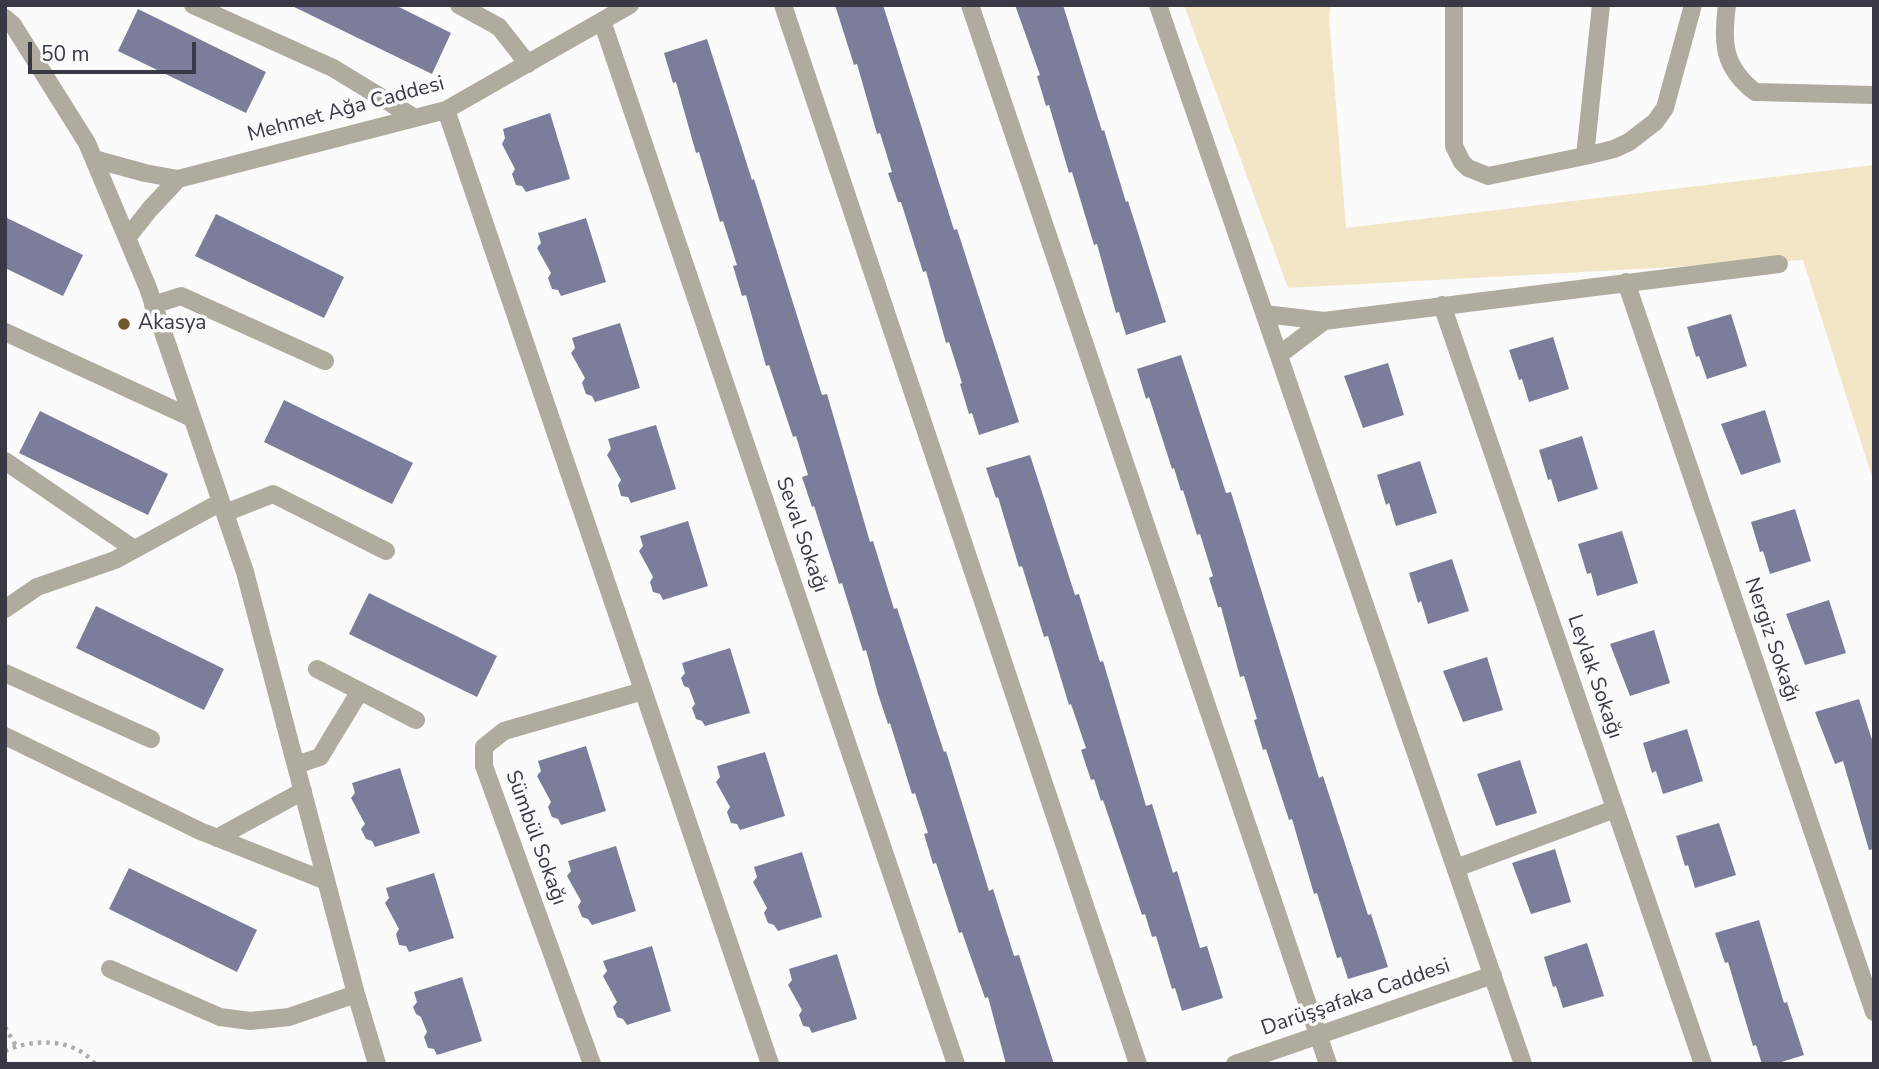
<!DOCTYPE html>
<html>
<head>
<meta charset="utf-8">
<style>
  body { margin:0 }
  #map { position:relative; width:1879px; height:1069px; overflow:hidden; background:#fbfbfb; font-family:"Nunito Sans",sans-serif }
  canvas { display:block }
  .frame { position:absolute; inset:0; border:7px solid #393945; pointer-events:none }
  .scale { position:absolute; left:28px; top:42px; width:168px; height:32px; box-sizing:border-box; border:4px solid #393945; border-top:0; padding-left:9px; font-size:21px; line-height:24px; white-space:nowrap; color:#393945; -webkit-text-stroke:5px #fbfbfb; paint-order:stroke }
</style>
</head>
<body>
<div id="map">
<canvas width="1879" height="1069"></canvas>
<div class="frame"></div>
<div class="scale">50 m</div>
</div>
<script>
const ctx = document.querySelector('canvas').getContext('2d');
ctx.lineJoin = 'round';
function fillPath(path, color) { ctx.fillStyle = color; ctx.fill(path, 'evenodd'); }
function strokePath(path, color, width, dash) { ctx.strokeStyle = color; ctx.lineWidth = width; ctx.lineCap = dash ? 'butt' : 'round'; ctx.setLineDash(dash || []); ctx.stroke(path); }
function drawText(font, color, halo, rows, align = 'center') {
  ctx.font = font + ' "Nunito Sans",sans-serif'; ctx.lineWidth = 7; ctx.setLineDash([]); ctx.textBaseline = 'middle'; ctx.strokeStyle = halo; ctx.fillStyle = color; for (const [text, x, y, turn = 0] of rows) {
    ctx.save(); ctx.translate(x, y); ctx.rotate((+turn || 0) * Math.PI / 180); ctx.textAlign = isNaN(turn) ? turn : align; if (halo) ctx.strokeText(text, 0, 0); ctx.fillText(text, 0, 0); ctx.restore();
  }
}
fillPath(new Path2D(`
  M1184 5H1331L1329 17 1346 228 1874 165V483L1803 260 1288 288Z`), '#f3e6c7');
fillPath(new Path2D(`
  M290 5H395L451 33 432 74Z
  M835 5H883L954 230 957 229 1019 422 979 435 972 413 969 414 960 384 962 383 949 342 946 343 926 271 923 272 901 202H898L888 173 892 172 880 133 877 134 857 64 854 65Z
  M1015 5H1063L1102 131 1104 130 1126 202 1128 201 1166 322 1126 335 1119 312 1116 313 1097 244 1094 245 1072 172 1069 173 1049 105 1046 106 1037 76 1040 75Z
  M138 9 266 72 246 113 118 51Z
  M707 39 752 180 754 179 822 395 827 394 870 542 873 541 894 609 897 608 944 752 946 751 989 891 993 889 1014 956 1019 955 1054 1064H1006L988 997 985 998 962 932 959 933 936 863 933 864 924 834 928 833 915 793 912 794 890 723 888 724 878 694 866 650 863 651 842 583 839 584 814 506 812 507 802 477 808 475 796 436 793 437 769 365 766 366 746 295 742 296 733 266 737 265 723 221 720 222 699 152 696 153 676 82 673 83 664 53Z
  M550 113 570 179 526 192 522 186 516 185 512 174 515 169 502 144 505 138 503 129Z
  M216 214 344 277 324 318 195 256Z
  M5 217 83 255 63 296 5 268Z
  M586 218 606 282 561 296 558 290 552 289 548 278 551 273 537 248 541 243 538 233Z
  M1731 314 1747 366 1707 379 1699 356 1696 357 1687 327Z
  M620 323 640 388 595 402 592 396 586 394 582 383 585 378 571 353 575 348 572 338Z
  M1553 337 1569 389 1529 402 1522 379 1519 380 1509 350Z
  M1181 355 1226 493 1231 492 1319 778 1323 776 1368 915 1371 914 1388 967 1348 979 1341 957 1337 958 1317 893 1314 894 1292 819 1289 820 1266 749 1263 750 1254 720 1257 719 1244 676 1240 677 1221 607H1218L1209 578 1213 576 1200 534 1197 535 1183 490 1181 491 1174 468 1172 469 1149 397 1146 399 1137 369Z
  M1388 363 1404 415 1363 428 1344 376Z
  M284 400 413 463 392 504 264 442Z
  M1765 410 1781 462 1741 475 1721 424Z
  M40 411 168 474 148 515 19 453Z
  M656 425 676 489 631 503 628 497 621 496 618 485 621 480 607 455 611 449 608 439Z
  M1582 436 1598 489 1558 502 1551 479 1548 480 1539 450Z
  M1030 455 1075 595 1079 594 1100 662 1103 661 1146 806 1152 804 1173 873 1177 871 1200 948 1207 946 1223 998 1182 1011 1175 988 1172 989 1156 936 1152 937 1145 914 1142 915 1103 800 1101 801 1094 779 1091 780 1081 750 1086 748 1071 704 1069 705 1048 636 1044 637 1022 566 1019 567 998 497 996 498 986 468Z
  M1420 461 1437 513 1396 526 1389 503 1386 505 1377 475Z
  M1795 509 1811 561 1770 574 1763 551 1760 552 1751 522Z
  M688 521 708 586 663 600 660 594 653 592 650 582 653 577 639 551 643 546 640 536Z
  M1622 531 1638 583 1597 596 1591 573 1587 574 1578 544Z
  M1452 559 1469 611 1428 624 1421 601 1418 603 1409 573Z
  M369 593 497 656 477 697 349 634Z
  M1829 600 1846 653 1805 665 1786 614Z
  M96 606 224 669 204 710 76 648Z
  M1654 630 1670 683 1630 696 1610 644Z
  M730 648 750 713 705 726 702 721 696 719 692 708 695 704 689 688 684 686 681 678 685 673 682 663Z
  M1487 657 1503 710 1463 722 1443 671Z
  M1859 699 1874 746V849L1869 850 1843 761 1835 764 1815 712Z
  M1687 729 1703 781 1663 794 1656 771 1652 773 1643 743Z
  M586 746 606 811 561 825 558 819 552 817 548 807 551 802 537 776 541 771 538 761Z
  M765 752 785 816 740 830 737 824 731 823 727 812 730 807 716 782 720 777 717 766Z
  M1520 760 1537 813 1496 826 1477 774Z
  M400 768 420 833 375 847 372 841 366 839 361 829 365 824 351 798 355 793 352 783Z
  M1719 823 1736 875 1695 888 1688 865 1685 866 1676 836Z
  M616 846 636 911 592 925 588 919 582 917 578 907 581 901 567 876 571 871 568 861Z
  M1555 849 1571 902 1531 914 1512 863Z
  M802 852 822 917 778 931 774 925 768 923 764 913 767 908 753 882 757 877 754 867Z
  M129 868 257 930 237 972 109 909Z
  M434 873 454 938 409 952 406 946 399 945 396 934 399 929 385 903 389 898 386 888Z
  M1759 920 1784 1003 1787 1002 1804 1055 1775 1064H1762L1756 1045 1753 1046 1728 962 1725 963 1715 933Z
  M1587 943 1604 996 1563 1008 1556 986 1553 987 1544 957Z
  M652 946 671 1011 627 1025 623 1019 617 1017 613 1007 617 1002 603 976 607 971 603 961Z
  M837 954 857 1019 812 1033 809 1027 803 1026 799 1015 802 1010 788 985 792 980 789 969Z
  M462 977 482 1041 437 1055 434 1049 428 1048 424 1037 427 1032 421 1017 416 1014 413 1007 417 1002 414 992Z`), '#7b7d9b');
strokePath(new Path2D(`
  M5 1027 16 1046
  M5 1051C33 1038 75 1038 95 1064`), '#adadb2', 4.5, [3.5, 5]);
strokePath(new Path2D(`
  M193 5 333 68 415 118
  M459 5 499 27 528 64
  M783 5 1138 1064
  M970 5 1328 1064
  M1158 5 1523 1064
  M1454 5V146L1462 162 1468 168 1488 176 1585 156 1614 149 1629 142 1655 122 1665 108 1693 5
  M1727 5C1722 43 1723 67 1755 92L1874 95
  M5 18 13 25 87 143 148 288 245 572 356 994 377 1064
  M602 21 956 1064
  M446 110 770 1064
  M1585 156 1601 5
  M94 159 145 173 178 179 446 110 630 5
  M127 238 150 209 178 179
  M1626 282 1874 1012
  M153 305 181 296 325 361
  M1442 305 1703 1064
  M1265 314 1324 321
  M5 332 192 418
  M1279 355 1324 321 1779 264
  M5 461 134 549
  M225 513 273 494 386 551
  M5 609 37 587 115 560 221 502
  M317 669 416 720
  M5 673 151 739
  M5 736 200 831 326 881
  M296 765 320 757 360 691
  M217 838 303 791
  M1456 868 1615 809
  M110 969 220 1017 250 1021 289 1017 356 994
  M592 1064 484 766V747L504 731 643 691
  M1235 1064 1493 975`), '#b0ab9f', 18);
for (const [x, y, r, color] of [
  [124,324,7,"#6d5a28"]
]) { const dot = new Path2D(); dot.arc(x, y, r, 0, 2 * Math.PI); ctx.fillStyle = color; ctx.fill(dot); strokePath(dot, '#fbfbfb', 2.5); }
drawText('21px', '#393945', '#fbfbfb', [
  ["Mehmet Ağa Caddesi",346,110,-15],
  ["Seval Sokağı",801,535,71],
  ["Nergiz Sokağı",1771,640,71],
  ["Leylak Sokağı",1594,677,71],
  ["Sümbül Sokağı",535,838,70],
  ["Darüşşafaka Caddesi",1356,998,-19]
]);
drawText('21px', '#393945', '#fbfbfb', [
  ["Akasya",138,324]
], 'left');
</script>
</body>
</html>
